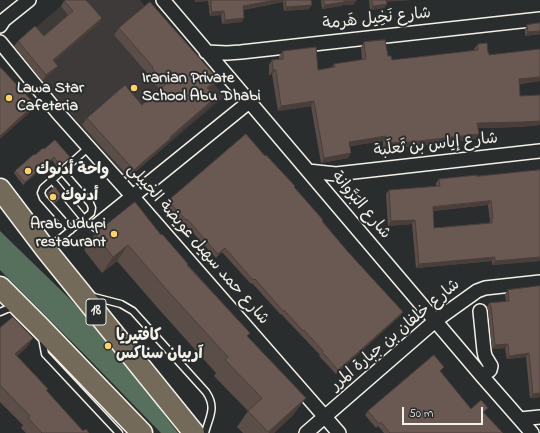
<!DOCTYPE html>
<html>
<head>
<meta charset="utf-8">
<style>
  body { margin:0 }
  #map { position:relative; width:540px; height:433px; overflow:hidden; background:#2a2d2e; font-family:"Indie Flower",sans-serif }
  canvas { display:block }
  .scale { position:absolute; left:402px; top:407px; width:81px; height:18px; box-sizing:border-box; border:2px solid #f4f1e8; border-top:0; padding-left:5px; font-size:12px; line-height:14px; white-space:nowrap; color:#f4f1e8; -webkit-text-stroke:3px #2a2d2e; paint-order:stroke }
</style>
</head>
<body>
<div id="map">
<canvas width="540" height="433"></canvas>
<div class="scale">50 m</div>
</div>
<script>
const ctx = document.querySelector('canvas').getContext('2d');
ctx.lineJoin = 'round';
function fillPath(path, color) { ctx.fillStyle = color; ctx.fill(path, 'evenodd'); }
function strokePath(path, color, width, dash) { ctx.strokeStyle = color; ctx.lineWidth = width; ctx.lineCap = dash ? 'butt' : 'round'; ctx.setLineDash(dash || []); ctx.stroke(path); }
function drawText(font, color, halo, rows, align = 'center') {
  ctx.font = font + ' "Indie Flower","Playpen Sans Arabic",sans-serif'; ctx.lineWidth = 4; ctx.setLineDash([]); ctx.textBaseline = 'middle'; ctx.strokeStyle = halo; ctx.fillStyle = color; for (const [text, x, y, turn = 0] of rows) {
    ctx.save(); ctx.translate(x, y); ctx.rotate((+turn || 0) * Math.PI / 180); ctx.textAlign = isNaN(turn) ? turn : align; if (halo) ctx.strokeText(text, 0, 0); ctx.fillText(text, 0, 0); ctx.restore();
  }
}
fillPath(new Path2D(`
  M68 0H140L225 96 127 179 13 47Z`), '#3d3a39');
fillPath(new Path2D(`
  M0 231 71 300 112 345 178 433H161L86 356 0 270Z`), '#57705d');
const lane = new Path2D(`
  M52 180 84 219
  M71 230 43 198 41 193 43 188 89 147
  M49 248 91 213 92 208 90 203 62 171
  M90 296 121 304 133 311 206 392C217 408 209 417 205 433
  M0 312 7 309 15 307
  M42 338 45 354 119 433`);
const street = new Path2D(`
  M163 0 482 376 532 433
  M0 26 4 20 29 0
  M0 42 58 113 133 197 339 433
  M206 52 227 53 241 52 540 19
  M308 171 336 174 540 151
  M97 225 249 102
  M480 311 484 351 485 356 491 366 490 370 482 376
  M520 419 540 417
  M306 433 435 321 477 291 485 288 540 282`);
const primary = new Path2D(`
  M0 189 47 251 194 433
  M0 287 40 327 142 433`);
strokePath(lane, '#f4f1e8', 9);
strokePath(street, '#f4f1e8', 16);
strokePath(primary, '#f4f1e8', 23);
strokePath(lane, '#2a2d2e', 6);
strokePath(street, '#2a2d2e', 13);
strokePath(primary, '#746a5a', 20);
fillPath(new Path2D(`
  M195 0H311L309 9 284 11 283 2 243 10 242 22 222 24 221 15 210 16 208 1 195 2Z
  M321 0H356L353 5H342L341 6 322 9Z
  M369 0H411L386 1 387 4 384 8 370 10Z
  M64 1 102 18 98 24 54 61V71L42 81 14 46 18 41 44 36 68 15 61 6Z
  M540 23V34L525 36V29L527 25Z
  M119 28 218 79 213 86 209 89 216 97 211 104 169 141 166 145 129 177 82 125 87 118 142 105 160 90 147 75 148 74 114 35Z
  M364 42 388 56 392 60 475 51 474 49 478 44 488 53 489 55 540 49V81L520 84V96L540 95V125L518 127 478 128 479 134 475 139 407 147 383 148V141L350 146 348 158 321 163 311 106 278 111 272 74 269 75V65L272 60 279 59V56L283 51 318 70 332 67 334 64 362 60 361 47Z
  M44 149 70 157 68 159 58 168 52 160 23 185 14 173 15 171Z
  M477 176 540 261 492 265V261L416 268 412 224 388 226 386 194 389 190 436 186V183L439 179ZM488 205 490 221 489 223 434 228 433 211Z
  M294 187 323 220 322 222 348 252 403 312 400 316 336 374 319 356 320 355 301 335 281 314V315L252 283 251 284 222 252 216 258 184 223 183 224 165 205 168 201Z
  M48 193 61 198 54 204 47 195Z
  M95 234 161 235 188 265 250 333 247 336 294 414 274 433H243L237 427 248 411 214 376 216 373 156 306 117 261 102 273 84 250Z
  M540 286V397L530 398 526 357 507 359 505 348 492 349 488 310 487 307 489 303 506 302 505 294 508 290Z
  M0 328 33 338 26 348 17 356 48 389 46 391 83 431 89 433H26L21 428 23 425 0 402Z
  M442 371 441 372 471 409 485 412 484 413 503 433H384L378 426 376 428 365 415 368 411Z`), '#5b4d47');
fillPath(new Path2D(`
  M196 0H208V1L195 2Z
  M276 0H284L283 2 240 10 243 6Z
  M384 0H411L383 2Z
  M344 1H356L353 5H342L341 6 322 9 325 5Z
  M387 4 384 8 370 10 373 6Z
  M312 5 309 9 284 11 286 7Z
  M224 11 221 15 210 16 212 12Z
  M102 18 98 24 49 66 53 60Z
  M244 18 242 22 222 24 225 20Z
  M540 31V34L525 36 528 32Z
  M58 66 54 71 42 81 46 75Z
  M273 70H276L272 74 269 75Z
  M540 77V81L516 84 519 79Z
  M218 79 213 86 203 95 207 88Z
  M216 97 211 104 169 141 166 145 129 177 134 170Z
  M314 101 311 106 278 111 281 106Z
  M35 104 28 114 0 139V136Z
  M540 121V125L518 127 474 128 477 123Z
  M479 134 475 139 407 147 383 148 386 143Z
  M386 136 383 141 346 147 349 142Z
  M351 153 348 158 321 163 324 158Z
  M54 157 52 160 23 185 25 182Z
  M70 157 68 159 58 168 60 165Z
  M491 201 488 205 430 211 433 207Z
  M415 220 412 224 388 226 391 221Z
  M128 245 117 261 102 273 113 257Z
  M225 248 222 252 216 258 218 254Z
  M495 257 492 261 416 268 419 264Z
  M540 257V261L492 265 495 261Z
  M403 312 400 316 336 374 338 370Z
  M33 338 26 348 8 364 15 354Z
  M508 344 505 348 492 349 495 345Z
  M529 353 526 357 507 359 509 356Z
  M540 393V397L530 398 533 394Z
  M306 398 294 414 274 433H268Z`), '#4a3e3a');
const building = new Path2D(`
  M65 0H86L102 18 53 60 58 66 46 75 18 41 35 26 44 36 73 11 64 1Z
  M211 0H276L243 6 244 18 225 20 224 11 212 12Z
  M286 0H311L312 5 286 7Z
  M324 0H356V1H344V2L325 5Z
  M372 0H386L387 4 373 6Z
  M150 2 218 79 207 88 216 97 170 137 171 138 134 170 87 118 125 85 142 105 166 84 152 68 153 67 119 28Z
  M540 23V31L528 32 527 25Z
  M385 40 388 56H391L392 60 478 50V44L487 43 488 53H489V55L540 49V77L519 79 520 96 540 95V121L522 122 477 123 479 134 410 142 386 143V136L349 142 351 153 324 158 314 101 281 106 276 70H273L272 60 283 59V51L316 47 318 70 335 67 334 64 366 59 364 42Z
  M0 67 35 104 0 136Z
  M246 134 265 156 266 155 295 186 294 187 323 220 322 221 348 252 403 312 338 370 322 352 323 351 304 330 303 331 284 310 283 311 255 279 253 280 225 248 218 254 187 219 186 220 168 201Z
  M55 140 70 157 60 165 54 157 25 182 15 171 34 154 35 155 43 148 44 149Z
  M540 170V257L495 261V257L419 264 415 220 391 221 389 190 440 186 439 179 477 175V176ZM491 201 493 218H492V223L434 228 433 207Z
  M55 187 62 196 56 202 48 193Z
  M135 202 161 235 162 234 188 264 187 265 250 333 247 336 306 398 268 432 248 411 262 398 225 360 228 357 167 290 128 245 113 257 95 234Z
  M540 286V393L533 394 529 353 509 356 508 344 495 345 491 306 489 303 509 301 508 290Z
  M13 317 33 338 15 354 48 389 46 390 83 431 86 429 89 433H42L28 418 30 416 0 385V328Z
  M434 355 444 367 440 371 471 409 481 400 488 408 483 412 503 433H390L381 422 379 424 368 411Z`);
fillPath(building, '#6a5953');
strokePath(building, '#4a3e3a', 1);
for (const [x, y, r, color] of [
  [134,88,4,"#ffd166"],
  [9,98,4,"#ffd166"],
  [28,171,4,"#ffd166"],
  [53,197,4,"#ffd166"],
  [114,234,4,"#ffd166"],
  [108,346,4,"#ffd166"]
]) { const dot = new Path2D(); dot.arc(x, y, r, 0, 2 * Math.PI); ctx.fillStyle = color; ctx.fill(dot); strokePath(dot, '#2a2d2e', 1.5); }
for (const [x, y, w] of [
  [96,312,20]
]) { const box = new Path2D(); box.roundRect(x - w / 2, y - 13, w, 26, 3); ctx.fillStyle = '#2a2d2e'; ctx.fill(box); strokePath(box, '#f4f1e8', 1); }
drawText('bold 15px', '#f4f1e8', null, [
  ["18",96,312]
]);
drawText('16px', '#f4f1e8', '#2a2d2e', [
  ["شارع نَخِيل هَرمة",377,20,-6],
  ["شارع إياس بن ثَعلَبة",436,146,-6],
  ["شارع البَرَّوانة",360,206,50],
  ["شارع حمد سهيل عويضة الخييلي",197,245,49],
  ["شارع خلفان بن جبارة المرر",396,336,-40]
]);
drawText('bold 16px', '#f4f1e8', '#2a2d2e', [
  ["Iranian Private",142,79],
  ["School Abu Dhabi",142,97],
  ["Lawa Star",17,89],
  ["Cafeteria",17,107],
  ["واحة أدنوك",36,171],
  ["أدنوك",61,197],
  ["Arab Udupi",106,225,"right"],
  ["restaurant",106,243,"right"],
  ["كافتيريا",116,337],
  ["آربيان سناكس",116,355]
], 'left');
</script>
</body>
</html>
